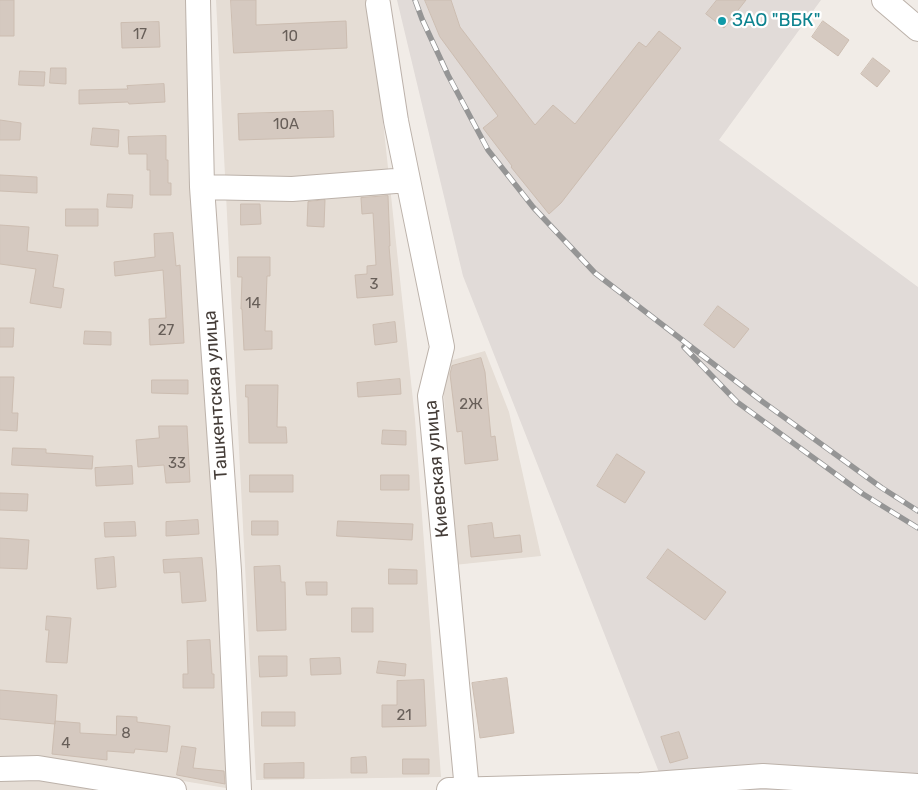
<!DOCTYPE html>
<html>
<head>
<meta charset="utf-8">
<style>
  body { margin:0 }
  canvas { display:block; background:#f1ece7 }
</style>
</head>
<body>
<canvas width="918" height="790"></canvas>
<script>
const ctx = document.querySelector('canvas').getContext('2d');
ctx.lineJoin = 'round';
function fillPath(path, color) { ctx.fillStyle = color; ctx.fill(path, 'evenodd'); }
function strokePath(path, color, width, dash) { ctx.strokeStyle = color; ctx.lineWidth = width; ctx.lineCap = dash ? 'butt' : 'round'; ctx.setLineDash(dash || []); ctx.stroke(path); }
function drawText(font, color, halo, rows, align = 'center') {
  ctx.font = font + ' Rubik,sans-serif'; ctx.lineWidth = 4.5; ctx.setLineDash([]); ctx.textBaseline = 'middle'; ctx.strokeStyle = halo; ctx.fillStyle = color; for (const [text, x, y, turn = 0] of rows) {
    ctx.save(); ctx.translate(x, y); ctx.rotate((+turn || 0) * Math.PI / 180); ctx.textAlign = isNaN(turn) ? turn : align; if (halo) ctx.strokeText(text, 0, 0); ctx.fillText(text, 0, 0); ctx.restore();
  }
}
fillPath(new Path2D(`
  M0 0H190L232 789 67 762 0 759Z
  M216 0H370L415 419 441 777 256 780Z
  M485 351 509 412 541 556 454 565 442 363Z
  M0 777H58L132 790H0Z`), '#e5ddd5');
fillPath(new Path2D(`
  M397 0H821L719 140 918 287V790H666L463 276Z`), '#e1dbd8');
const building = new Path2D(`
  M0 0H14V36H0Z
  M231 0H256V25L346 21 347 48 234 53Z
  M425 0H451L460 27 535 125 553 105 575 124 639 42 646 47 659 31 681 48 561 203 549 214 511 167 512 166 483 128 498 116 440 37Z
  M717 0H746L724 28 706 14Z
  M823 21 849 40 838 56 812 37Z
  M159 22 160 47 122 48 121 23Z
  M873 58 890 71 877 87 861 74Z
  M51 68H66V84L50 83Z
  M20 71 45 72 44 86 19 85Z
  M164 84 165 102 129 104 128 102 79 104V90L128 89 127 86Z
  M333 111 334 137 239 140 238 114Z
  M0 120 21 123 20 140H0Z
  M93 128 119 130 118 147 91 145Z
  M166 136V160H168V183H171V195H150V170H147V154H129L128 137Z
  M0 175 37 177V193L0 191Z
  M108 194 133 195 132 208 107 207Z
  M388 196 390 246H389L393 295 357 298 355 275 367 274V266L376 265 373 213 362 214 361 198Z
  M325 200 324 227 307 226 308 202Z
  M241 204H260L261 224 241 225Z
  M66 209H98V226H66Z
  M0 225 29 227 27 251 58 255 53 287 64 289 61 308 30 303 36 269 0 264Z
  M173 233 176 266 180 265 184 343 150 345 149 319 166 318 163 270 115 276 114 262 155 257 154 234Z
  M238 257H270V276H267L265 331H272V349L244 350 242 309H241L242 277H238Z
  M718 306 749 329 734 348 704 325Z
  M395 322 397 342 375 345 373 325Z
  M0 328H14L13 347H0Z
  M85 331 111 332V345L84 344Z
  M481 358 485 372 491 437 495 436 498 460 465 464 462 431 457 432 450 374 452 366Z
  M0 377H14L12 413H18L17 431 0 430Z
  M400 379 401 394 358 397 357 383Z
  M152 380H188V394L152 393Z
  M246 385H278L277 427H286L287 443H249L248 397H246Z
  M159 426H187L190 482 166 483 164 465 138 467 136 440 159 438Z
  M383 430 406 431V445L382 444Z
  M13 448 46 449V453L93 456 92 469 12 465Z
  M617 454 645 472 625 503 597 486Z
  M132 466 133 484 96 486 95 468Z
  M250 475H293V492H250Z
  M381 475H409V490H381Z
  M0 493 28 494 27 511 0 510Z
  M198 520 199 534 166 536V522Z
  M252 521H278V535H252Z
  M338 521 413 524 412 540 337 536Z
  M135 522 136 536 105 537 104 523Z
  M492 523 494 538 520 535 522 552 471 557 468 526Z
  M0 538 29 540 27 569 0 568Z
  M668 549 726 592 705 620 647 578Z
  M114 557 116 587 97 589 95 559Z
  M202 558 206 601 182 603 180 572 164 573 163 560Z
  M280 566 281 582H285L286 630 257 631 254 567Z
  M389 569 417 570V584H389Z
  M306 582H327V595H307Z
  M352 608H373V632H352Z
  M47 616 71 618 67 663 46 662 49 630H46Z
  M210 640 212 674H214V688H183V674H188L187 641Z
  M259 656H287V676L260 677Z
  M340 658 341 674 311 675 310 659Z
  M379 661 406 664 405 676 377 673Z
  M507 678 514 733 480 738 472 683Z
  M424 680 426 726 382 727V705H397V681Z
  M0 690 57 695 55 724 0 719Z
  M262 712H295V726H262Z
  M117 716 137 717V722L170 726 167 752 135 749 134 753 107 751V760L52 754 55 721 80 723V733L116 735Z
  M679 732 688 758 670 763 661 737Z
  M182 746 196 748 193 768 224 771 225 784 177 775Z
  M366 757 367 773H351V758Z
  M403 759H429V774H403Z
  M304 763V778H264V764Z`);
fillPath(building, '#d5c9c0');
strokePath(building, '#ccbdb1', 1);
const minor = new Path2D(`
  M198 0 202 187 229 571 239 790
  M884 0 918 29
  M378 4 396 121 442 347 430 396 467 790
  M202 187 292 189 408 180
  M0 769 38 768 174 790
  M449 790 640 785 763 776 918 786`);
strokePath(minor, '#bcb2aa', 26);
strokePath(minor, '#fff', 24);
const rail = new Path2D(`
  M415 0 422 19 448 75 488 150 533 207 595 273 763 402 882 488 918 511
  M684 347 737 402 863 494 918 528`);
strokePath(rail, '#959595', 5.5);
strokePath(rail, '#fff', 4, [11]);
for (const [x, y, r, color] of [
  [722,21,5,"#0f9aa8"]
]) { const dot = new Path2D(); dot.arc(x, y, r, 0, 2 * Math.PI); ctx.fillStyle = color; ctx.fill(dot); strokePath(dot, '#fff', 2); }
drawText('15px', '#685f59', null, [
  ["17",140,35],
  ["10",290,37],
  ["10А",286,125],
  ["3",374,285],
  ["14",253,304],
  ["27",166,331],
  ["2Ж",471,405],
  ["33",177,464],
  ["21",404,716],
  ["8",126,734],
  ["4",66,744]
]);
drawText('18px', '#0d838f', '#fff', [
  ["ЗАО \"ВБК\"",732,21]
], 'left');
drawText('18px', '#443c37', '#fff', [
  ["Ташкентская улица",216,395,-94],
  ["Киевская улица",437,469,-95]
]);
</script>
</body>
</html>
